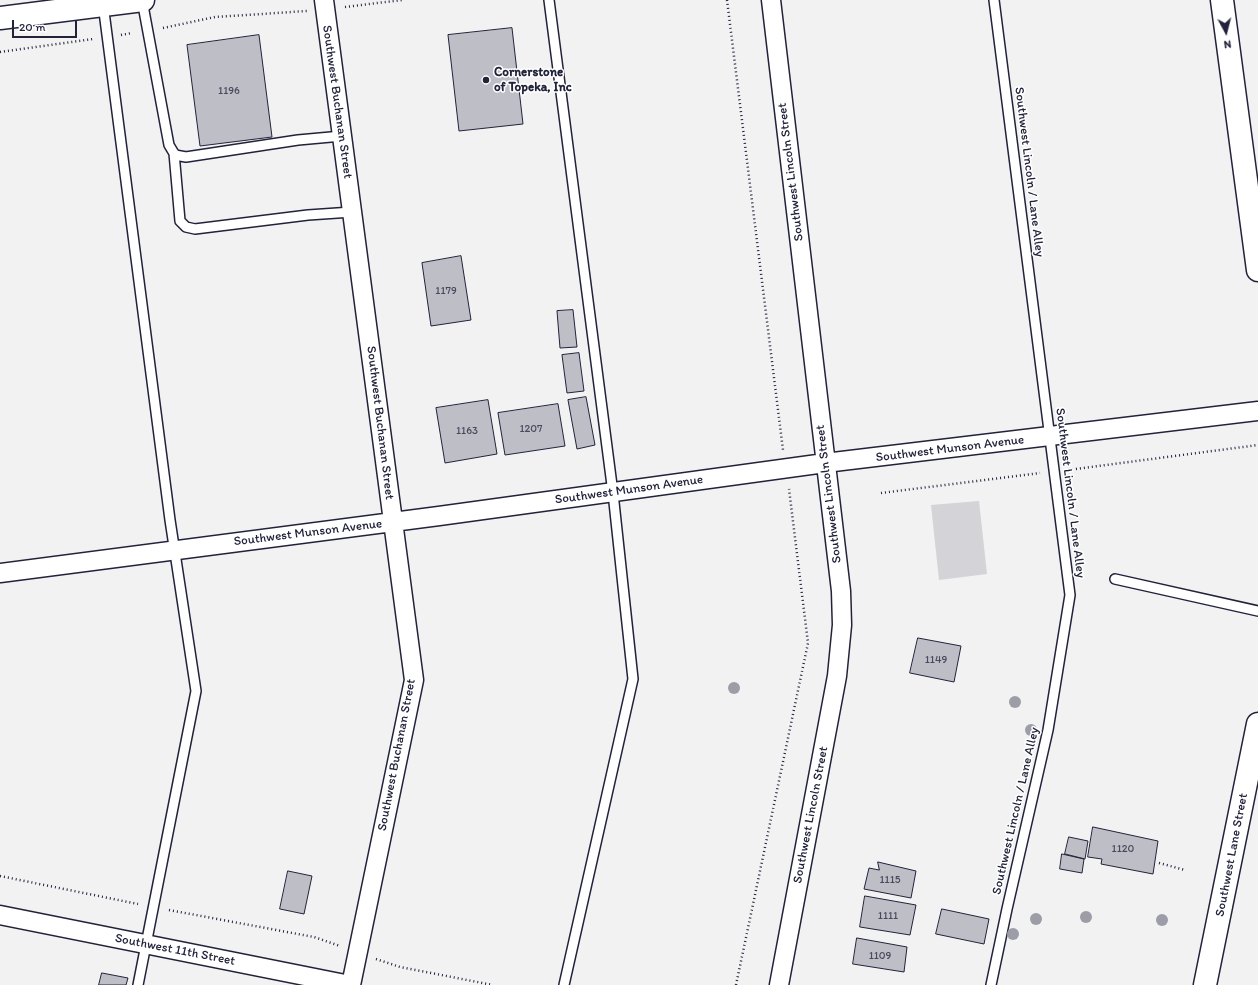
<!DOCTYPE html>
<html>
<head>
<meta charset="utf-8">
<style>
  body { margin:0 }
  #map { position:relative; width:1258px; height:985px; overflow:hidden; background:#f2f2f3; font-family:Itim,sans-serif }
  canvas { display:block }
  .north { position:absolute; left:1206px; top:12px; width:40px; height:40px; -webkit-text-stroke:3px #fff; paint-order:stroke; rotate:173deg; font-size:11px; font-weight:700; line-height:16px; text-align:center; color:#22223b }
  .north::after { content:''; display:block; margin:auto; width:14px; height:18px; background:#22223b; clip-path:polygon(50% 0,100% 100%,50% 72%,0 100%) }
  .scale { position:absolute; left:12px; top:20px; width:65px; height:18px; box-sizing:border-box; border:2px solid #22223b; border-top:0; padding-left:5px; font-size:12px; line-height:14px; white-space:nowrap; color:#22223b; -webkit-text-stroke:3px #fff; paint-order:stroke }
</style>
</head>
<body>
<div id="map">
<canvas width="1258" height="985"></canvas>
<div class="north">N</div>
<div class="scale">20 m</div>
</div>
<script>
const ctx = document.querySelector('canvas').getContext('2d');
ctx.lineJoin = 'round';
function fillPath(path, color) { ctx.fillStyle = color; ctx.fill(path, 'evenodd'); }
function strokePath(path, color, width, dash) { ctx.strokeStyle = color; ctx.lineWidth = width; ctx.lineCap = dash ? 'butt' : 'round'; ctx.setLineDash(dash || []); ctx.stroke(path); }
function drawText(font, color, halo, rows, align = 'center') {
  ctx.font = font + ' Itim,sans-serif'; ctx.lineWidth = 3; ctx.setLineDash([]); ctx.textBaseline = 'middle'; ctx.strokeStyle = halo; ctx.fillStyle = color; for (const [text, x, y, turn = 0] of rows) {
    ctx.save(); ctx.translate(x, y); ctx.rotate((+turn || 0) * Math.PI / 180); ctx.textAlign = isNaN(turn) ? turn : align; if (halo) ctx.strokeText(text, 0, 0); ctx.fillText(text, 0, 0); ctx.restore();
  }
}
fillPath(new Path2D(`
  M979 501 987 574 939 580 931 505Z`), '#d3d3d8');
const building = new Path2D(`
  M512 28 523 124 459 131 448 35Z
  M259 35 272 137 200 146 187 45Z
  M461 256 471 320 431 326 422 263Z
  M573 310 577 347 560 348 557 311Z
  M579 353 584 391 567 393 562 355Z
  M586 397 595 445 577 449 568 400Z
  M488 400 497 454 445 463 436 408Z
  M558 404 565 446 505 455 498 413Z
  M918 638 961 646 954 682 910 673Z
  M1093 827 1158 841 1153 874 1101 864 1102 859 1088 857Z
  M1069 837 1088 841 1085 859 1065 854Z
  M1062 854 1084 859 1082 873 1060 869Z
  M878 862 916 871 911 898 864 889 869 868 879 870Z
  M288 871 312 876 304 914 280 909Z
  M865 896 916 905 910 935 860 927Z
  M942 909 989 919 984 944 936 934Z
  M857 938 907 947 904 972 853 964Z
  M102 973 128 978 126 985H99Z`);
fillPath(building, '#bebec6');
strokePath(building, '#22223b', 1);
const lane = new Path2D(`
  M142 0 169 145 175 155 186 157 298 140 342 136
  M549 0 613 493 633 679 564 985
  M103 4 170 520 196 691 138 985
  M174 153 180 221 186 227 195 229 308 215 352 212
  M1115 579 1258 611
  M991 985 1007 909 1048 730 1070 595 994 0`);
const street = new Path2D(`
  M324 0 414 680 351 985
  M771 0 841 591 842 625 837 676 779 985
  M0 573 439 516 825 463 1258 411
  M0 915 350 985`);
const secondary = new Path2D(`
  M1222 0 1258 270
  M0 18 143 0
  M1205 985 1258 724`);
strokePath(lane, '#22223b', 12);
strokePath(street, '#22223b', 21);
strokePath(secondary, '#22223b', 25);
strokePath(new Path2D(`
  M727 0 783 450
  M345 7 402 0
  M163 28 215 17 307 11
  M121 35 132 33
  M0 52 93 39
  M1068 470 1258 445
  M881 493 1040 473
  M1159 863 1185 870
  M0 876 138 904
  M169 910 314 937 340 946
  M376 959 400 967 493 985
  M736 985 808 643 789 489`), '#22223b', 2.5, [1, 3]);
strokePath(lane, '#fff', 9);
strokePath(street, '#fff', 18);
strokePath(secondary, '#fff', 22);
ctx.fillStyle = '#9d9da8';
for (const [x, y] of [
  [734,688],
  [1015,702],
  [1031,730],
  [1086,917],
  [1036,919],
  [1162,920],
  [1013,934]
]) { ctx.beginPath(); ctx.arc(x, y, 6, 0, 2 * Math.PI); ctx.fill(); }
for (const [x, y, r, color] of [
  [486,80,4,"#22223b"]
]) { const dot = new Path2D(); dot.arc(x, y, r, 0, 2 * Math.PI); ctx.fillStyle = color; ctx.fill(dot); strokePath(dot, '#fff', 1.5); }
drawText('11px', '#49495e', null, [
  ["1196",229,91],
  ["1179",446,291],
  ["1207",531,429],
  ["1163",467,431],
  ["1149",936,660],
  ["1120",1123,849],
  ["1115",890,880],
  ["1111",888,916],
  ["1109",880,956]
]);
drawText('bold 13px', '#22223b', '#fff', [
  ["Cornerstone",494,73],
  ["of Topeka, Inc",494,88]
], 'left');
drawText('13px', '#22223b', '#fff', [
  ["Southwest Buchanan Street",337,102,82],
  ["Southwest Lincoln Street",791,172,-97],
  ["Southwest Lincoln / Lane Alley",1029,172,83],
  ["Southwest Buchanan Street",380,423,83],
  ["Southwest Munson Avenue",950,449,-7],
  ["Southwest Munson Avenue",629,490,-8],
  ["Southwest Lincoln / Lane Alley",1070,493,83],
  ["Southwest Lincoln Street",829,494,-97],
  ["Southwest Munson Avenue",308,533,-7],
  ["Southwest Buchanan Street",397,755,-79],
  ["Southwest Lincoln / Lane Alley",1016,811,-77],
  ["Southwest Lincoln Street",811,815,-79],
  ["Southwest Lane Street",1232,855,-79],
  ["Southwest 11th Street",175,950,11]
]);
</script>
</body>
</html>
